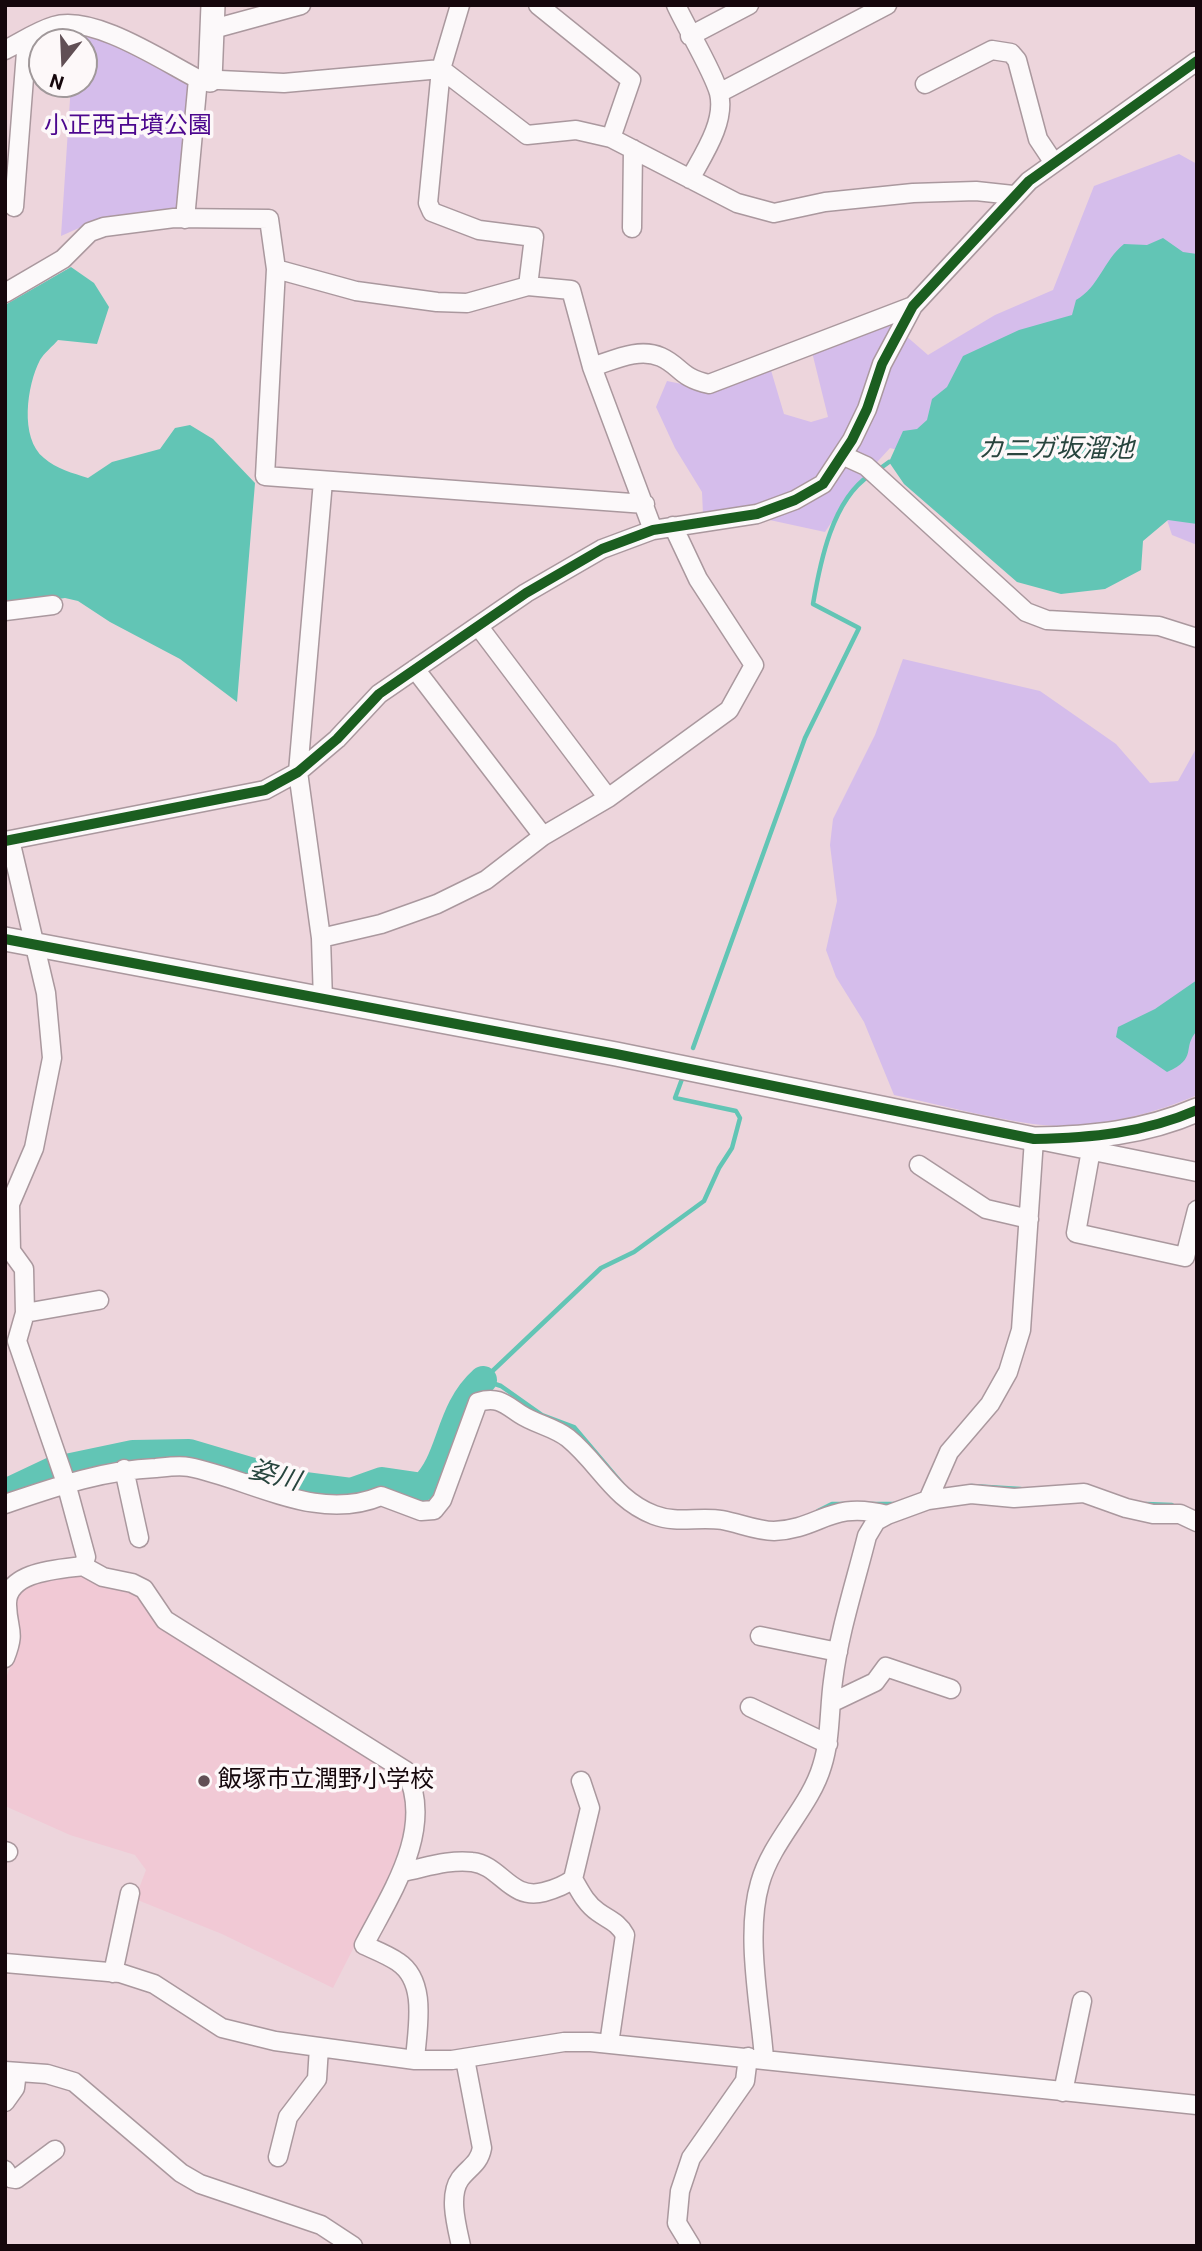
<!DOCTYPE html>
<html>
<head>
<meta charset="utf-8">
<style>
  body { margin:0 }
  #map { position:relative; width:1202px; height:2251px; overflow:hidden; background:#edd5dc; font-family:Roboto,sans-serif }
  canvas { display:block }
  .frame { position:absolute; inset:0; border:7px solid #15070c; pointer-events:none }
  .north { position:absolute; left:28px; top:28px; width:70px; height:70px; box-sizing:border-box; background:#fdf8f9; border:2px solid #a0989a; border-radius:50%; rotate:198deg; font-size:19px; font-weight:700; line-height:28px; text-align:center; color:#15070c }
  .north::after { content:''; display:block; margin:auto; width:24px; height:32px; background:#614f55; clip-path:polygon(50% 0,100% 100%,50% 72%,0 100%) }
</style>
</head>
<body>
<div id="map">
<canvas width="1202" height="2251"></canvas>
<div class="frame"></div>
<div class="north">N</div>
</div>
<script>
const ctx = document.querySelector('canvas').getContext('2d');
ctx.lineJoin = 'round';
function fillPath(path, color) { ctx.fillStyle = color; ctx.fill(path, 'evenodd'); }
function strokePath(path, color, width, dash) { ctx.strokeStyle = color; ctx.lineWidth = width; ctx.lineCap = dash ? 'butt' : 'round'; ctx.setLineDash(dash || []); ctx.stroke(path); }
function drawText(font, color, halo, rows, align = 'center') {
  ctx.font = font + ' Roboto,"Noto Sans JP",sans-serif'; ctx.lineWidth = 7; ctx.setLineDash([]); ctx.textBaseline = 'middle'; ctx.strokeStyle = halo; ctx.fillStyle = color; for (const [text, x, y, turn = 0] of rows) {
    ctx.save(); ctx.translate(x, y); ctx.rotate((+turn || 0) * Math.PI / 180); ctx.textAlign = isNaN(turn) ? turn : align; if (halo) ctx.strokeText(text, 0, 0); ctx.fillText(text, 0, 0); ctx.restore();
  }
}
fillPath(new Path2D(`
  M77 1572 102 1586 128 1589 398 1772 411 1804 393 1871 333 1988 222 1934 135 1899 146 1870 135 1855 70 1835 5 1806V1681L21 1639 14 1603 19 1590 31 1581Z`), '#f1c9d5');
fillPath(new Path2D(`
  M74 28 92 31 192 86 181 207 97 220 61 236 71 84H84V42H73Z
  M1179 154 1197 164V545L1172 535 1167 520 890 448 857 484 825 532 728 511 703 514 702 492 675 448 656 407 667 381 706 389 770 367 784 414 811 422 828 417 812 352 890 322 928 355 995 315 1053 290 1094 186Z
  M903 659 1040 691 1116 744 1150 783 1178 781 1197 747V1095C1150 1116 1084 1131 1033 1124 986 1117 940 1105 894 1095L864 1022 836 977 826 950 837 901 830 845 833 819 875 735Z`), '#d5bdeb');
fillPath(new Path2D(`
  M1163 238 1183 252 1197 254V524L1168 520 1143 541 1141 570 1105 589 1061 594 1017 582 904 484 889 462 903 431 917 429 927 420 932 399 947 387 963 356 1019 330 1072 315 1076 300C1099 287 1103 261 1124 244L1147 245Z
  M71 267 94 283 109 307 97 344 58 340C53 346 44 353 40 360 27 385 19 438 44 458 56 469 73 473 88 478L112 462 160 449 175 428 190 425 213 439 255 483 237 702 180 659 110 622 78 601 65 598 5 607V305Z
  M1197 980V1031C1181 1048 1199 1058 1167 1072L1116 1037 1118 1027 1155 1009Z`), '#62c5b5');
strokePath(new Path2D(`
  M878 470 889 462
  M693 1048 805 738 859 628 813 604C820 563 832 500 870 475
  M623 1485 574 1427 542 1415 501 1386 483 1380 601 1268 634 1252 704 1201 719 1168 732 1148 740 1118 736 1111 675 1098 682 1079
  M971 1486 1021 1489
  M1146 1504 1172 1505
  M818 1511 832 1504H898`), '#62c5b5', 4.5);
strokePath(new Path2D(`
  M5 1493 52 1471 133 1454 189 1453 297 1485 351 1492 382 1481 423 1487C452 1460 448 1411 483 1380`), '#62c5b5', 28);
const minor = new Path2D(`
  M460 5 441 69 428 203 432 212 479 230 534 237 528 286
  M538 5 631 80 611 138
  M676 5C687 29 713 71 719 93 726 122 703 155 690 179
  M213 29 301 5
  M690 36 749 5
  M5 50C21 42 37 31 54 26 93 14 163 61 198 79
  M925 84 992 50 1011 53 1017 60 1038 139 1054 163
  M719 93 887 5
  M14 207 27 39
  M185 219 198 79 284 83 441 69 527 135 576 130 611 138 737 203 774 213 825 202 913 193 976 191 1013 195
  M632 228 633 149
  M276 269 356 291 437 302 467 303 528 286 571 290 592 367 653 530
  M5 293 63 259 90 232 104 227 174 218 269 219 276 269 265 476 645 504
  M592 367C614 360 639 347 661 357 681 366 680 378 709 384L913 306
  M844 456 866 466 1026 612 1047 620 1159 626 1197 638
  M5 611 53 605
  M479 627 608 798
  M415 669 543 836
  M10 840 46 993 52 1058 34 1148 10 1204 11 1251 24 1269 25 1313 17 1341 66 1483 86 1557 83 1566
  M5 841 265 790 298 772 337 739 379 694 526 593 602 549 653 530 757 514 795 500 823 484 852 440 867 409 882 364 913 306 1029 181 1197 61
  M321 938 381 924 437 904 486 880 543 836 608 798 729 710 754 665 698 579 673 526
  M323 1001 321 938 298 772 323 481
  M1091 1150 1076 1233 1185 1257 1197 1210
  M919 1165 986 1209 1029 1219
  M25 1313 99 1300
  M124 1469 139 1538
  M928 1500 949 1452 990 1404 1008 1372 1021 1330 1034 1139 1197 1172
  M5 1504C55 1487 103 1470 156 1468 166 1467 179 1465 189 1467 251 1479 317 1523 381 1496L421 1511 434 1510 442 1500 478 1402C498 1396 505 1404 520 1414 535 1424 554 1427 568 1438 600 1464 613 1499 654 1515 677 1524 699 1516 722 1520 739 1523 757 1531 774 1531 821 1529 830 1500 887 1515
  M760 1636 838 1652
  M5 1658C16 1630 8 1632 7 1605 5 1571 60 1569 83 1566L103 1577 132 1583 144 1589 165 1620 406 1771C435 1829 391 1893 364 1945 375 1950 388 1955 398 1962 428 1982 417 2029 415 2060
  M831 1703 875 1682 886 1667 951 1689
  M750 1707 828 1744
  M5 1851 8 1852
  M402 1872C424 1868 449 1859 472 1862 501 1865 510 1901 544 1892 555 1889 564 1886 573 1879 580 1891 586 1904 598 1912 609 1920 618 1922 625 1935L609 2044
  M573 1879 590 1808 581 1781
  M5 1963 120 1973 154 1984 222 2028 275 2041 319 2047 415 2060H452L564 2042H591L1197 2105
  M113 1973 130 1893
  M764 2058C760 2005 745 1934 760 1883 772 1840 810 1807 822 1766 831 1738 829 1709 833 1681 839 1632 855 1584 867 1536L876 1521 887 1515 928 1500 971 1494 1014 1498 1084 1493 1126 1508 1153 1514H1180L1197 1522
  M5 2071 47 2074 74 2082 181 2173 200 2184 321 2225 353 2246
  M1063 2092 1082 2001
  M5 2102 15 2088 17 2072
  M278 2157 288 2117 317 2079 319 2047
  M5 2170 10 2178 16 2179 55 2150
  M461 2246C457 2227 448 2196 460 2179 469 2167 479 2164 482 2148L465 2059
  M691 2246 677 2223 680 2191 691 2158 745 2081 748 2057`);
const tertiary = new Path2D(`
  M210 80 213 5
  M5 939 616 1054 1034 1139C1091 1138 1144 1133 1197 1110`);
strokePath(minor, '#aa989e', 21);
strokePath(tertiary, '#aa989e', 26);
strokePath(minor, '#fcf9fa', 18);
strokePath(tertiary, '#fcf9fa', 23);
strokePath(new Path2D(`
  M5 841 265 790 298 772 337 739 379 694 526 593 602 549 653 530 757 514 795 500 823 484 852 440 867 409 882 364 913 306 1029 181 1197 61
  M5 939 616 1054 1034 1139C1091 1138 1144 1133 1197 1110`), '#1b5e20', 10);
for (const [x, y, r, color] of [
  [204,1781,7,"#614f55"]
]) { const dot = new Path2D(); dot.arc(x, y, r, 0, 2 * Math.PI); ctx.fillStyle = color; ctx.fill(dot); strokePath(dot, '#fdf8f9', 2.5); }
drawText('24px', '#4c078e', '#fdf8f9', [
  ["小正西古墳公園",128,127]
]);
drawText('24px', '#15070c', '#fdf8f9', [
  ["飯塚市立潤野小学校",218,1781]
], 'left');
drawText('italic 26px', '#28453e', '#fdf8f9', [
  ["カニガ坂溜池",1056,450],
  ["姿川",274,1477,15]
]);
</script>
</body>
</html>
